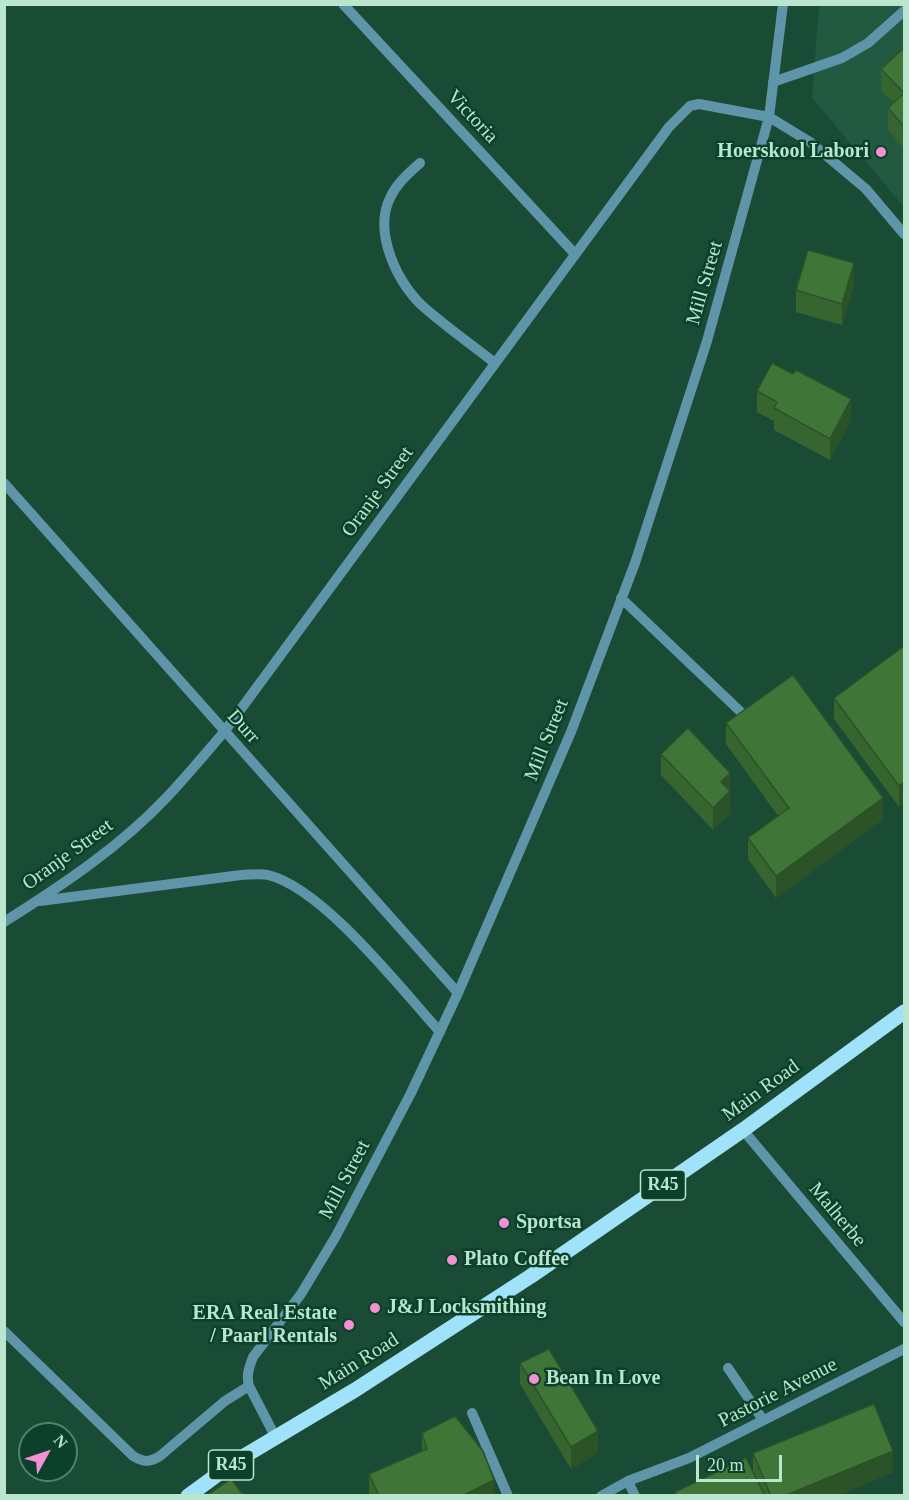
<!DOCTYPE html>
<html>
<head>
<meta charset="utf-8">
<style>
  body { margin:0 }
  #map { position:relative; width:909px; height:1500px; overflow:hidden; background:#194b35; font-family:"Times New Roman",serif }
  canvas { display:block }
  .frame { position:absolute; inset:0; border:6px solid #bae5ce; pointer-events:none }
  .north { position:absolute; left:18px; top:1422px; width:60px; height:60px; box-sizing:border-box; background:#0b402b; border:2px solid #51826c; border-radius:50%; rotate:50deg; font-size:16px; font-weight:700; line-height:24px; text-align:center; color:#bae5ce }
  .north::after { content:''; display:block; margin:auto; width:21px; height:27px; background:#f591d2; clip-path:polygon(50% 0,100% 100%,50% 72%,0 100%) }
  .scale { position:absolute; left:696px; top:1455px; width:86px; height:27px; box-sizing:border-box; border:3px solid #bae5ce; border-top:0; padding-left:8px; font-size:18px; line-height:21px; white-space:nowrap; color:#bae5ce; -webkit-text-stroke:4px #0b402b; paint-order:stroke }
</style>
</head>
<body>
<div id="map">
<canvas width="909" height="1500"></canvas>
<div class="frame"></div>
<div class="north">N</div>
<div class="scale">20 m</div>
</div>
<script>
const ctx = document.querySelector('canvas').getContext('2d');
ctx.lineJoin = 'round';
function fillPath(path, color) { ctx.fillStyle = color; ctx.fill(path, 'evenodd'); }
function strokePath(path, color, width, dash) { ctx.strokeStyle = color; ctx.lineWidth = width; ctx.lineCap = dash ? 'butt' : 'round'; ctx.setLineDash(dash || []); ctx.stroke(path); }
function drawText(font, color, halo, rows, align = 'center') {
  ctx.font = font + ' "Times New Roman",serif'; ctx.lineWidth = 5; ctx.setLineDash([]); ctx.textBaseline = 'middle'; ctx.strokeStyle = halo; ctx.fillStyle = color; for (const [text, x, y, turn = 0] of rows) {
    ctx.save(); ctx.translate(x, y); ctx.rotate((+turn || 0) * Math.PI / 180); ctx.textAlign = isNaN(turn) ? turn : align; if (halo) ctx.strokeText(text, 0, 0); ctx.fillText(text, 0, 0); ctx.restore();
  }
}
fillPath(new Path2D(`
  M819 5H904V207L812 98Z`), '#215941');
strokePath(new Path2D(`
  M343 4 575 254
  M773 82 842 58 868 43 904 11
  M420 163C408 174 397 183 390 198 373 233 398 286 426 309 448 328 472 345 495 363
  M4 483 458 993
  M621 598 744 715
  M40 901 241 875C249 875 260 873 268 875 323 888 402 990 440 1032
  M4 922C61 886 120 847 166 798 186 777 205 754 224 732L669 127 690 106 699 104 769 117 810 142 866 189 904 234
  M743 1130 904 1322
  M4 1331 133 1456C143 1462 149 1463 160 1456L225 1401 249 1386
  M728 1368 763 1420
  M472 1413 508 1496
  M276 1438 249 1386C246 1375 249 1368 253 1357L301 1294 336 1236 411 1093 458 993 571 732 635 563 707 341 769 117 783 4
  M628 1481 635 1496
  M601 1496 628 1481 689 1458 904 1349`), '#5e95a8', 10);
strokePath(new Path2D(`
  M188 1496 236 1461 355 1390 531 1276 743 1130 904 1012`), '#a0e2f9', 15);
fillPath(new Path2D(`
  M904 48V148L888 130V108L894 103 881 91V69Z
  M854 285 842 325 796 312V290Z
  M757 391 851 420 830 460 774 430V421L757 412Z
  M904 646 899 807 834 719V698Z
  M726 723 883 819 776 898 748 859V838L778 816 726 744Z
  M661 754 730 773V813L713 830 661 775Z
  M520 1363 598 1453 571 1469 520 1384Z
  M422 1433 494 1496H369V1474L422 1451Z
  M753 1453 893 1472 837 1496H675V1492L753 1472Z`), '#366530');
fillPath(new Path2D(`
  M854 263V285L842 325V304Z
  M851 399V420L830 460V439Z
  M730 773V813L713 830V808L721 782Z
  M904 782V803L899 807V786Z
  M883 798V819L776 898V876Z
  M598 1431V1453L571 1469V1447Z
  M893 1451V1472L837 1496H784Z
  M494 1480V1496H462Z`), '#2c5327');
const building = new Path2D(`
  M904 48V93L881 69Z
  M904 93V126L888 108Z
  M808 250 854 263 842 304 796 290Z
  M772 363 793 374 796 370 851 399 830 439 774 408 777 402 757 391Z
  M904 646V782L899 786 834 698Z
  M793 675 883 798 776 876 748 838 789 808 726 723Z
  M688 728 730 773 721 782 730 791 713 808 661 754Z
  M549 1349 598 1431 571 1447 520 1363Z
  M874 1404 893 1451 784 1496H771L753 1453Z
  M455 1416 483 1451 494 1480 462 1496H379L369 1474 427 1449 422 1433Z
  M746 1458 765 1496H676L675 1492Z
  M231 1479 244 1496H206Z`);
fillPath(building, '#3f7638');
strokePath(building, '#2c5327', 1.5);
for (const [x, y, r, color] of [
  [881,152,6,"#f591d2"],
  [504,1223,6,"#f591d2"],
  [452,1260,6,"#f591d2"],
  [375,1308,6,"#f591d2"],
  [349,1325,6,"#f591d2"],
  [534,1379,6,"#f591d2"]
]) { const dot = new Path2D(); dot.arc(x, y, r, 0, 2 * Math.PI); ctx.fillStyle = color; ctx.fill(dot); strokePath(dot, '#0b402b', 2); }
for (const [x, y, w] of [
  [663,1185,45],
  [231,1465,45]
]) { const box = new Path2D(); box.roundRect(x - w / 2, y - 15, w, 30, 4.5); ctx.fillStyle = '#0b402b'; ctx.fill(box); strokePath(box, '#bae5ce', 1.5); }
drawText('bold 18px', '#bae5ce', null, [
  ["R45",663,1185],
  ["R45",231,1465]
]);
drawText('20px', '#bae5ce', '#0b402b', [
  ["Victoria",472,117,47],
  ["Mill Street",705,283,-74],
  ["Oranje Street",378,492,-54],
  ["Durr",243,727,48],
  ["Mill Street",547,740,-68],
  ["Oranje Street",68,855,-36],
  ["Main Road",761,1091,-36],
  ["Mill Street",345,1180,-62],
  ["Malherbe",837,1215,50],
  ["Main Road",359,1362,-32],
  ["Pastorie Avenue",778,1393,-27]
]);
drawText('bold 20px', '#bae5ce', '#0b402b', [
  ["Hoerskool Labori",869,152,"right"],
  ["Sportsa",516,1223],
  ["Plato Coffee",464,1260],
  ["J&J Locksmithing",387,1308],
  ["ERA Real Estate",337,1314,"right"],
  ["/ Paarl Rentals",337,1337,"right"],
  ["Bean In Love",546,1379]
], 'left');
</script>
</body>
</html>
